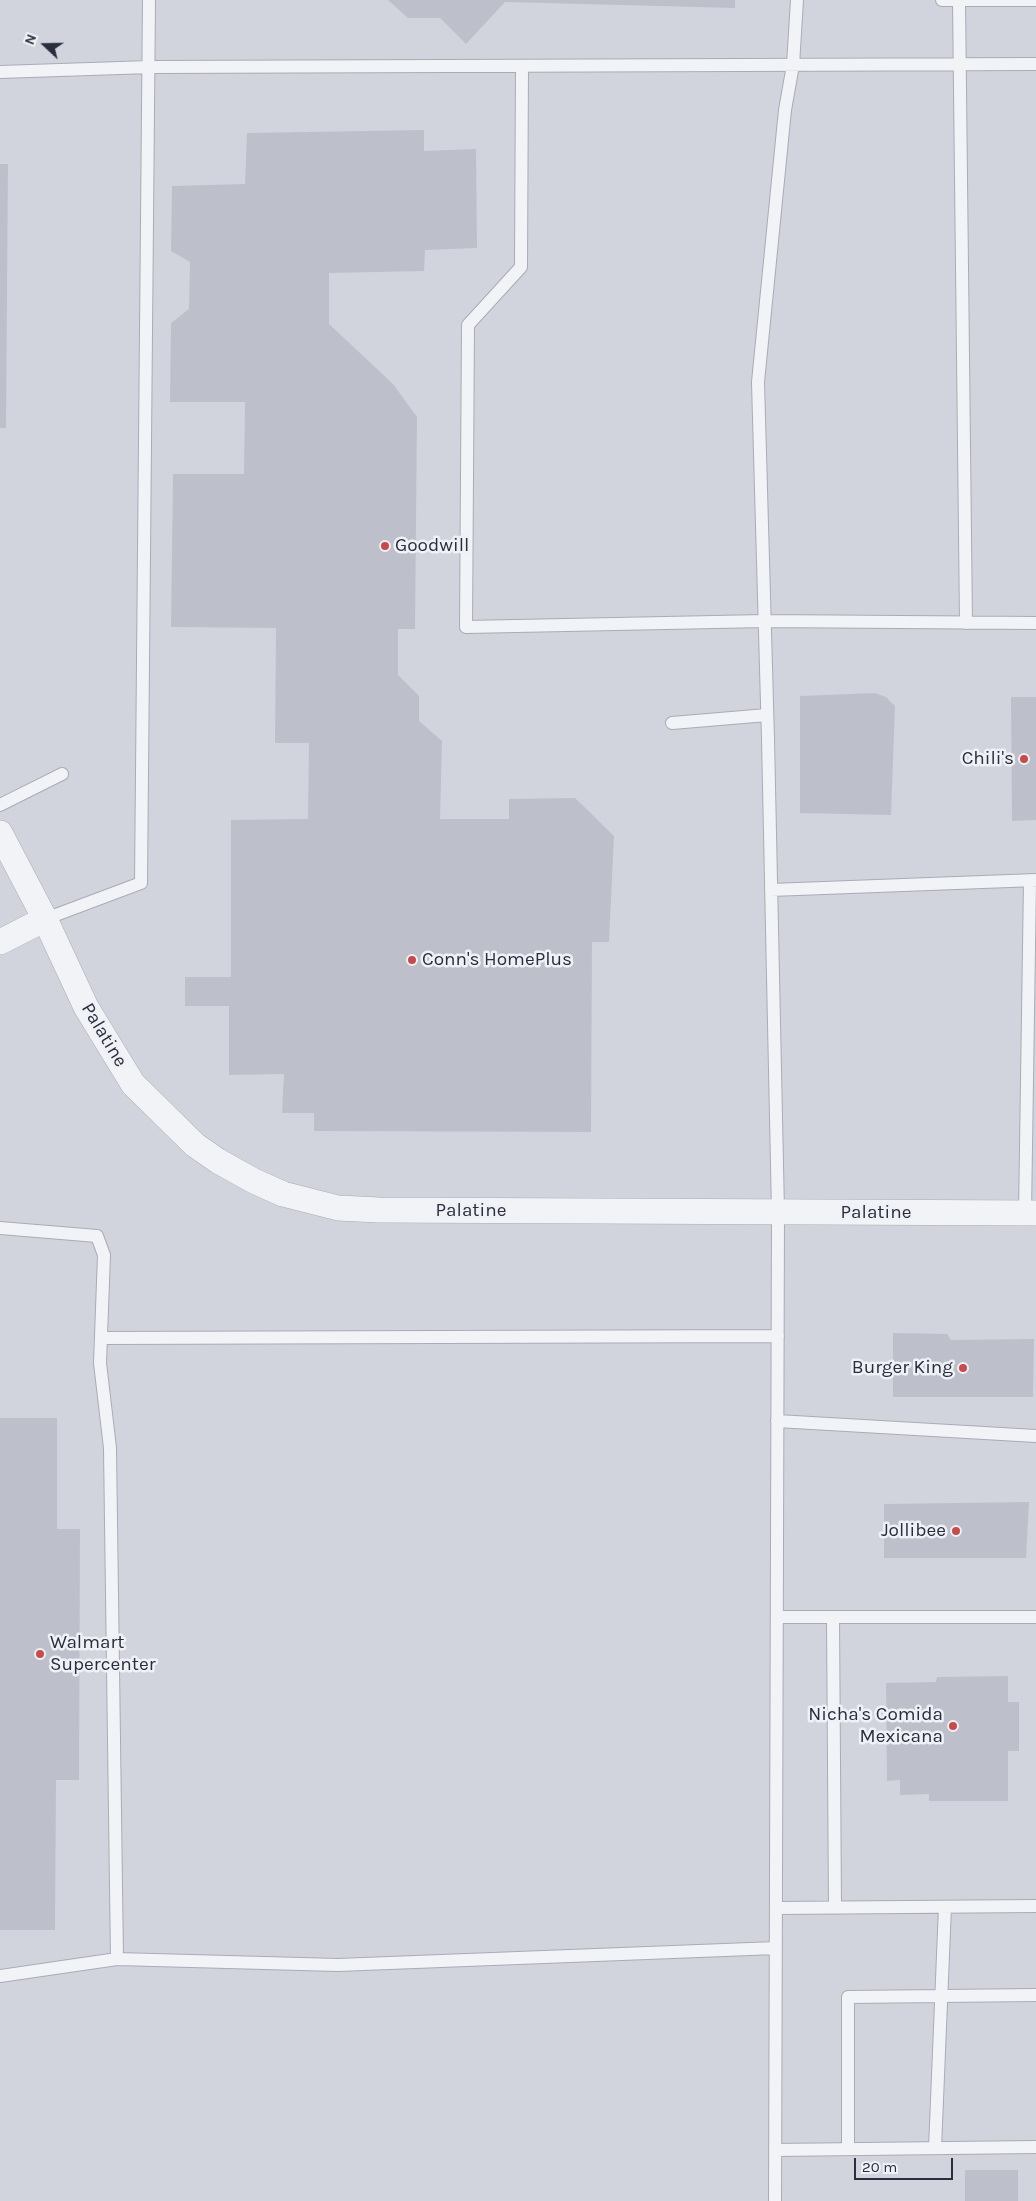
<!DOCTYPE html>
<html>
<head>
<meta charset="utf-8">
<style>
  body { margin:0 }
  #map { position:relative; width:1036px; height:2201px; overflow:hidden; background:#e0e2e8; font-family:Karla,sans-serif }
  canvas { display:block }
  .north { position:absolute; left:20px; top:20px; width:50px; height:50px; -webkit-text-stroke:4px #eff1f6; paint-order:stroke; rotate:291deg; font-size:14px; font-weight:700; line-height:20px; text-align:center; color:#292e3e }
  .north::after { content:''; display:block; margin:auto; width:18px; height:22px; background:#292e3e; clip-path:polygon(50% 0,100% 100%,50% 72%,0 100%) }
  .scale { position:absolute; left:854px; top:2158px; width:99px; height:22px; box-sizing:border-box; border:2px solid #292e3e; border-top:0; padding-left:6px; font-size:15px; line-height:18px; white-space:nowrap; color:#292e3e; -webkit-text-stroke:4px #eff1f6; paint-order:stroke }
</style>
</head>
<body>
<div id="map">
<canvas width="1036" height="2201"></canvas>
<div class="north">N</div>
<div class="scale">20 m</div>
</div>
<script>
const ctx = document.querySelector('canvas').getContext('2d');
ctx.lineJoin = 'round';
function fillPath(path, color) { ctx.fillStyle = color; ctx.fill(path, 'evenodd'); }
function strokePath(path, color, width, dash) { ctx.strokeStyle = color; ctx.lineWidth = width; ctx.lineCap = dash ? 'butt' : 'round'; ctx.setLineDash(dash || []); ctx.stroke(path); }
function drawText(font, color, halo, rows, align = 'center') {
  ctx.font = font + ' Karla,sans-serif'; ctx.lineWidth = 5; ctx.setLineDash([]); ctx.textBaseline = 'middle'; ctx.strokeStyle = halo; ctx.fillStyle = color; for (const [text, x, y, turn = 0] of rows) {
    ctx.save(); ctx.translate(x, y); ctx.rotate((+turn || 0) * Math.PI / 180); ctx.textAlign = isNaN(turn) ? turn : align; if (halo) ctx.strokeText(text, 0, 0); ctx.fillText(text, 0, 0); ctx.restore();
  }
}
fillPath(new Path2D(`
  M0 0H1036V2201H0Z`), '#d2d4dd');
fillPath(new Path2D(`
  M388 0H735V8L505 2 466 44 440 18H408Z
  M424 130V151L476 149 477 248 425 250 424 271 329 273V324L393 384 417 417 415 629H398V675L419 696V721L442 741 440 819H509V799L575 798 614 836 609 942H592L591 1132 314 1131V1113H282L284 1074 229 1075V1006H185V977H231V820L308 819 309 743H275L276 628 171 627 173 474H244L245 402H170L171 323 189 309 190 262 171 251 172 186 245 184 247 133Z
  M0 164H8L6 428H0Z
  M875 693 886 697 895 706 891 815 800 813V696Z
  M1011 697H1036V820L1012 821Z
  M893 1333 947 1334 951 1340 1034 1339 1033 1397H893Z
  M0 1418H57V1529H80L79 1780H56L55 1930H0Z
  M1029 1502 1026 1558H884V1504Z
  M1008 1676V1702H1019V1751H1008V1801H929V1794L900 1795V1780L887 1781 886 1683 936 1682 937 1677Z
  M965 2170H1018V2201H965Z`), '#bdc0ca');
const service = new Path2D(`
  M942 0H959L966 623
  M959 0H1036
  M522 66 521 267 468 325 466 627 765 621 1036 623
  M0 72 150 67 1036 64
  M672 723 767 715
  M0 805 62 774
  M771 890 1036 880
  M45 919 141 883 149 0
  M1025 1213 1030 881
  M0 1228 97 1236 104 1255 100 1363 110 1448 117 1959 338 1965 776 1948
  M101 1338 778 1336
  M777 1421 1036 1436
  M777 1617H1036
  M833 1617 835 1908
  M776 1908 1036 1906
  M0 1976 117 1959
  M935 2148 945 1907
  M848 2149V1997L1036 1995
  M775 2150 1036 2147
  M775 2201 778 1212 768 739 758 382 785 110 793 65 797 0`);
const minor = new Path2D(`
  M0 833 45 919 86 1007 133 1084 195 1145 218 1161 254 1181 283 1194 338 1208 379 1210 1036 1213
  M0 942 45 919`);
strokePath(service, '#a9acb5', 14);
strokePath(minor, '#a9acb5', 26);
strokePath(service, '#f2f3f6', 12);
strokePath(minor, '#f2f3f6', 25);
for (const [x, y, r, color] of [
  [385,546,5,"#c74b4b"],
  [1024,759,5,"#c74b4b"],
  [412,960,5,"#c74b4b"],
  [963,1368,5,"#c74b4b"],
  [956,1531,5,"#c74b4b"],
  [40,1654,5,"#c74b4b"],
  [953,1726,5,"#c74b4b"]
]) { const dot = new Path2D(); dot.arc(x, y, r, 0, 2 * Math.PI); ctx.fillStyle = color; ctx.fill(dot); strokePath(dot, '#eff1f6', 2); }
drawText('19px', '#292e3e', '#eff1f6', [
  ["Goodwill",395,546,"left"],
  ["Chili's",1014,759],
  ["Conn's HomePlus",422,960,"left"],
  ["Burger King",953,1368],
  ["Jollibee",946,1531],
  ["Walmart",50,1643,"left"],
  ["Supercenter",50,1665,"left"],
  ["Nicha's Comida",943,1715],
  ["Mexicana",943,1737]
], 'right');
drawText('19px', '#292e3e', '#eff1f6', [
  ["Palatine",104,1035,59],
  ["Palatine",471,1211],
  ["Palatine",876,1213]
]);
</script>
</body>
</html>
